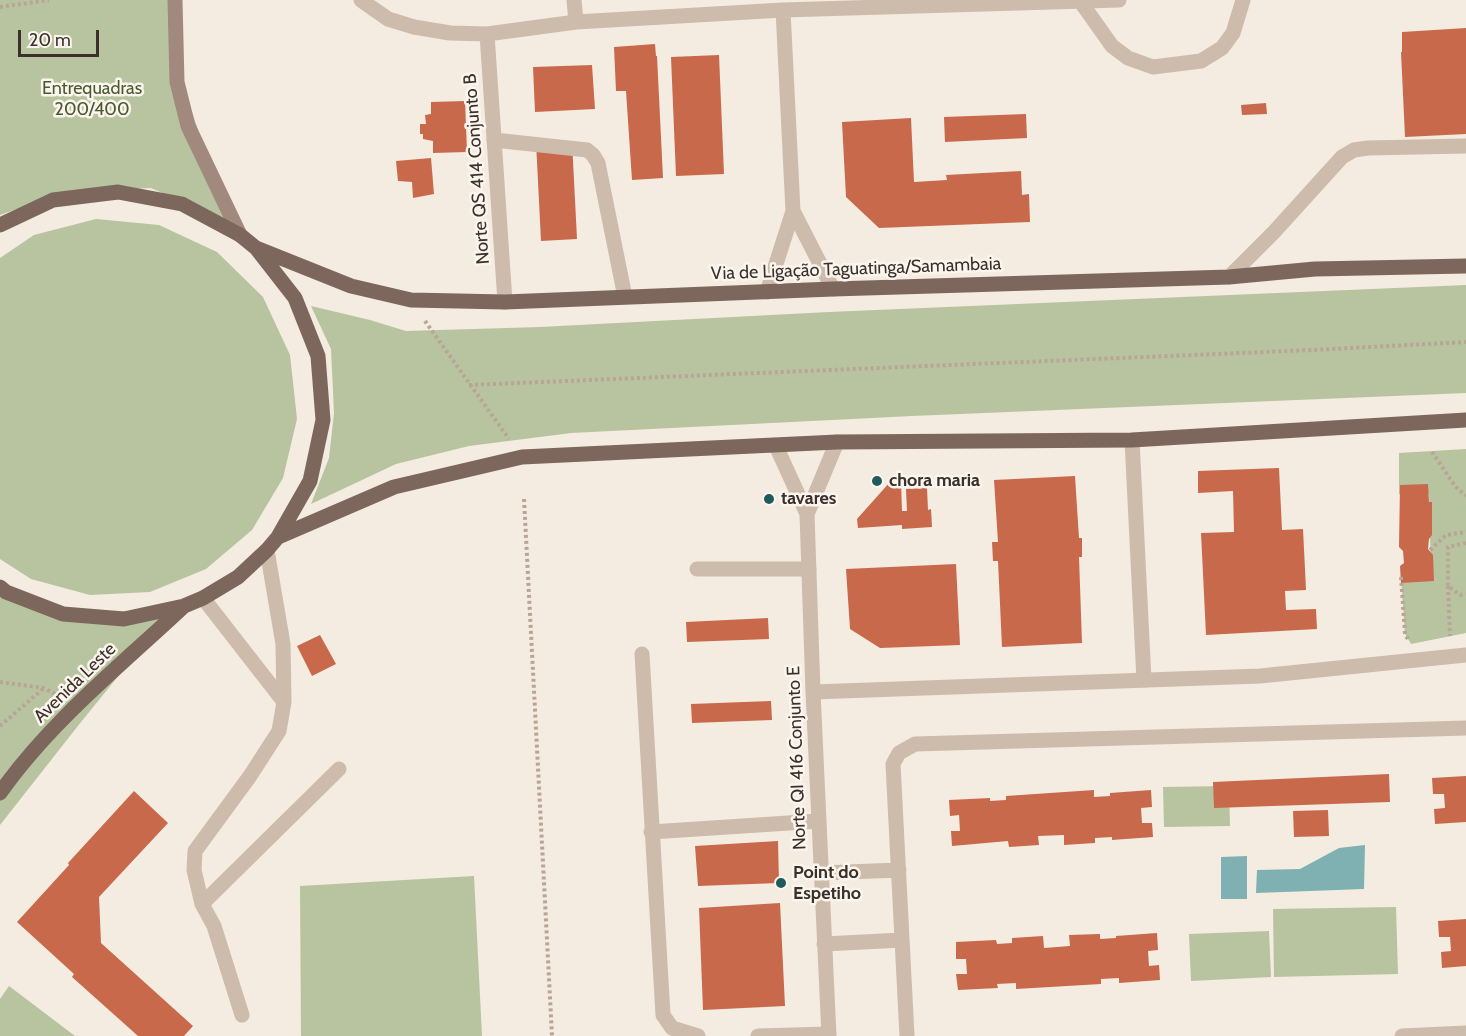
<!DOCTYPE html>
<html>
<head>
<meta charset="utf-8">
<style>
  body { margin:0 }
  #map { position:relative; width:1466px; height:1036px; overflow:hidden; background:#f4ebe1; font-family:Cabin,sans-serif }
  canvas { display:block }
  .scale { position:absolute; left:18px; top:30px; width:81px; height:27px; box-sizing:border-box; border:3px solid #3b302b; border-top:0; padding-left:8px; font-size:18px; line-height:21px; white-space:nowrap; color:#3b302b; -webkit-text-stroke:4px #fbf5ee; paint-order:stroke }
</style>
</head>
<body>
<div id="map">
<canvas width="1466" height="1036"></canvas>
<div class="scale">20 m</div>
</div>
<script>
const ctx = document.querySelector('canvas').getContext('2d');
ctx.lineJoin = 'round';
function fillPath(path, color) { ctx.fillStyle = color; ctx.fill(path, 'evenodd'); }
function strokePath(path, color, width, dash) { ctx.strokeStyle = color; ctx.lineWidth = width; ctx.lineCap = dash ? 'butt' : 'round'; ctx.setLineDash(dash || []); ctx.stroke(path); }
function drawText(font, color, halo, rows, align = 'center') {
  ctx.font = font + ' Cabin,sans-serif'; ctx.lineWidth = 5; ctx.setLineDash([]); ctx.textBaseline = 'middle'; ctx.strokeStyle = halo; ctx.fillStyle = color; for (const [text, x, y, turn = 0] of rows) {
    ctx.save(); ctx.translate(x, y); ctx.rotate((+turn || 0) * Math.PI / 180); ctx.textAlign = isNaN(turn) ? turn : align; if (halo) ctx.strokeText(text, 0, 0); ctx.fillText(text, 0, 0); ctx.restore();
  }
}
fillPath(new Path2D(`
  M0 0H178L181 80 230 223 151 188 65 192 0 215Z
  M96 219 159 225 217 252 263 297 290 355 297 419 283 478 252 530 206 569 150 592 90 595 31 579 0 559V258L34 235Z
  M1466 285V393L912 416 571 433 469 446 396 464 311 504 329 458 334 413 331 349 311 306 370 320 406 331 540 327 829 312Z
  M1466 449V633L1411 644 1405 634 1401 577 1431 576 1429 494H1399V453Z
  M0 589 52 613 172 610 81 722 0 825Z
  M1229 786 1230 826 1164 827 1163 787Z
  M474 876 482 1036H301L300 886Z
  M1396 907 1398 974 1274 977 1273 909Z
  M1269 931 1271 977 1191 981 1189 934Z
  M9 986 75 1036H0V999Z`), '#b8c4a0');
fillPath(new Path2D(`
  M1365 845 1364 889 1256 893 1257 870 1300 869 1339 848Z
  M1247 856V899H1221V857Z`), '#7fb0b2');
fillPath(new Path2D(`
  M1466 28V134L1405 137 1401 52H1402V32Z
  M655 44 656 56H657L663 178 632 180 626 91H616L614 47Z
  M719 55 724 174 676 176 671 57Z
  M592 65 595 109 535 112 533 67Z
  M465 101 467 152 433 153V141L423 139V134H420V124H426L425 115 431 114V102Z
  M1266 103 1267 114 1242 115 1241 105Z
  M1026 114 1027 138 945 142 944 117Z
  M911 118 914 182 947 180 946 175 1021 171 1022 195 1029 194 1030 222 879 228 846 197 842 122Z
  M572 141 577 239 541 241 536 142Z
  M431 158 434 194 413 198 412 182 398 181 396 161Z
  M1279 468 1282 530 1303 529 1306 590 1285 591 1286 610 1316 609 1317 629 1206 635 1201 533 1234 532 1233 491 1198 493V471Z
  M1075 476 1079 538H1082V557H1079L1082 643 1002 647 998 561H993L992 542H998L994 480Z
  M890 482H901L902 511H907L906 489 927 488 928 510 931 509 932 527 902 529V525L858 528 857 519Z
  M1428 484 1429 502H1432V535L1429 539 1428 549 1433 555 1434 581 1401 583 1400 566 1404 563 1403 551 1399 547 1400 485Z
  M956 564 960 645 880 648 850 629 846 569Z
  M768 618 769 639 687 642 686 622Z
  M320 635 336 664 312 676 297 646Z
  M771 701 772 720 692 723 691 704Z
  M1389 774 1390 802 1214 808 1213 782Z
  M1466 776V822L1435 824 1434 809 1445 808 1444 794H1433L1432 778Z
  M1094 790V797L1110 796V793L1151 790 1152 807 1141 808 1142 823H1152L1153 837 1112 840V837L1095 838V843L1064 845V835L1038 836 1039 845 1009 847 1008 841 952 846 951 831H960L959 815 950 816 949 800 990 798V801L1006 800V796Z
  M134 791 168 823 99 897 101 943 193 1026 184 1036H138L72 977 74 974 17 922 69 865 68 863Z
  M1328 810 1329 836 1294 837 1293 811Z
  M778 841 779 883 698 886 695 846Z
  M780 903 785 1006 703 1010 699 908Z
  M1466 919V966L1442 968 1441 952 1451 951 1450 937H1439L1438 921Z
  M1157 933 1158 950 1148 951 1149 966 1159 965 1160 980 1119 983V978L1101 979V984L1016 989V983L997 984 998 988 958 990 956 974H967L966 959H956V942L996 940 997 944 1012 943V938L1043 936 1044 948 1070 946 1069 935 1100 934V939L1116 938V936Z`), '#c8694b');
strokePath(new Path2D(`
  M0 7 49 0
  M425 321 509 439
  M469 385 1313 350 1466 342
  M1432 452 1455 486 1466 496
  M524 499 552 1036
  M1466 543 1448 547V586L1460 595 1466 594
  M1430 550 1446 535 1466 532
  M1401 577 1405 634 1409 641
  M1448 586 1450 636
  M0 682 44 688 57 695
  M0 726 44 688`), '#b9a596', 4, [3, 3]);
strokePath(new Path2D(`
  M1080 1 1112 46 1128 58 1153 67 1201 61 1222 48 1233 33 1243 0
  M494 140 587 150 593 155 598 163 625 297
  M1229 277 1274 232 1342 157 1354 150 1368 148 1466 146
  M1132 440 1144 680
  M697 569H809
  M203 598 284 702
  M202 904 339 769
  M242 1015 214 926 202 904 194 870 195 851 250 776 279 731 284 702 283 644 267 550`), '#cdbbac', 15);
strokePath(new Path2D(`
  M361 0 388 19 414 27 450 33 487 34 576 22 783 10 1119 0
  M574 0 576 22
  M487 34 505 302
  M793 211 833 289
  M767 292 793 211 783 10
  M776 446 807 514 813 692 829 1036
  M807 514 837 442
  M642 654 663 1015 672 1028 698 1036
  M813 692 1260 676 1466 655
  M651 832 819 821
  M821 873 899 870
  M824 944 902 940
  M758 1036 829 1034
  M907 1036 893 764 899 753 915 744 1466 728
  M1402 1036 1466 1033`), '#cdbbac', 15);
strokePath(new Path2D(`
  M175 0 177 82 188 126 240 235`), '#a18a7d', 15);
strokePath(new Path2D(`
  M0 225 53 200 118 192 182 204 240 235 256 248 295 298 318 356 323 420 310 481 278 537 267 550 238 577 203 598 184 606 124 619 63 614 6 592 0 587
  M256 248 351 286 411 300 505 302 833 289 1229 277 1315 269 1466 266
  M278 537 394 487 522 457 837 442 1132 440 1466 420
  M0 793C50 722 120 666 183 607`), '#7d675c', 15);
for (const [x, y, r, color] of [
  [877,481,6,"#1f5a5e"],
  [769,499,6,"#1f5a5e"],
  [781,883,6,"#1f5a5e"]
]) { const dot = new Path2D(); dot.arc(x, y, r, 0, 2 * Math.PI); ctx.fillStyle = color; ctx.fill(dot); strokePath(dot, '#fbf5ee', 2); }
drawText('18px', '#4a5a2e', '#fbf5ee', [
  ["Entrequadras",92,89],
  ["200/400",92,110]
]);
drawText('18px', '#3b302b', '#fbf5ee', [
  ["Norte QS 414 Conjunto B",477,169,-94],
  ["Via de Ligação Taguatinga/Samambaia",856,269,-2],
  ["Avenida Leste",75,683,-44],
  ["Norte QI 416 Conjunto E",797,758,-92]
]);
drawText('bold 18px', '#3b302b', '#fbf5ee', [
  ["chora maria",889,481],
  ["tavares",781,499],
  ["Point do",793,873],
  ["Espetiho",793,894]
], 'left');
</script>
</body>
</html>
